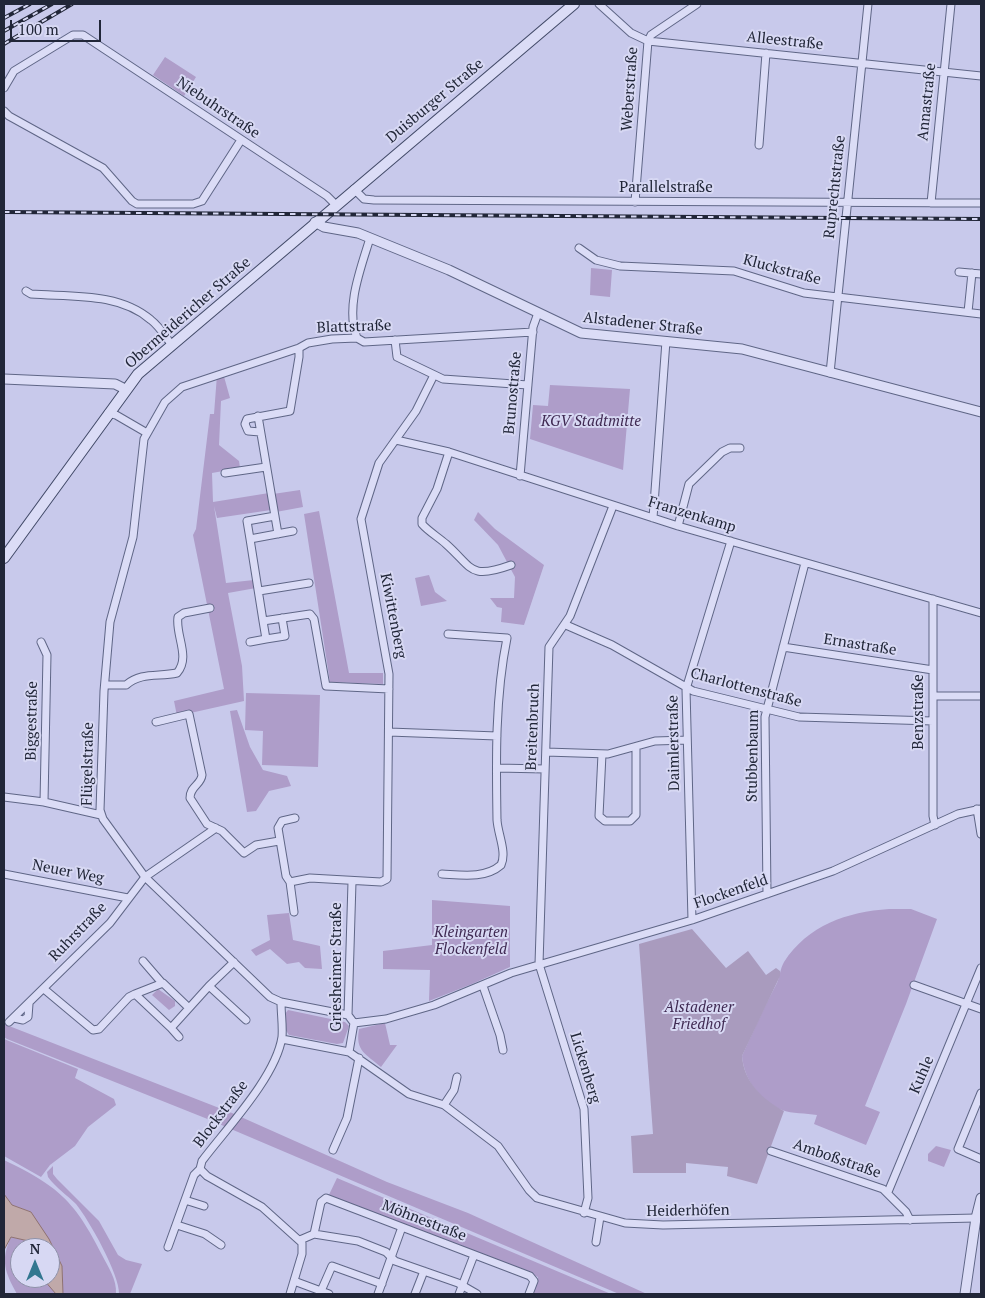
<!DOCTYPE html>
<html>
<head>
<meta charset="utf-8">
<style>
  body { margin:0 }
  #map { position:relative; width:985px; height:1298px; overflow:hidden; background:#c8c9eb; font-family:"PT Serif",serif }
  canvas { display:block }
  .frame { position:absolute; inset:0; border:5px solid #212638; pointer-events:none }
  .north { position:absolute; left:10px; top:1238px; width:50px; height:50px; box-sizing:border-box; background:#d7d8f3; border:1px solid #8e91a8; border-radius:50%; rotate:0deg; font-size:14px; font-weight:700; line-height:20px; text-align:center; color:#212638 }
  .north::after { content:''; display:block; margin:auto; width:18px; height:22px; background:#337790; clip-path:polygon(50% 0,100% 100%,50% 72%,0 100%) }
  .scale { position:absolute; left:10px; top:20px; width:91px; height:22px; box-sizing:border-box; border:2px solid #212638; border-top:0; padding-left:6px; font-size:15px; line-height:18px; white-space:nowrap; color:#212638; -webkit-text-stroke:4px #d7d8f3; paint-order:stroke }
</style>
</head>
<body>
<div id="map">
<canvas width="985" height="1298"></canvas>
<div class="frame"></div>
<div class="north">N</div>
<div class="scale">100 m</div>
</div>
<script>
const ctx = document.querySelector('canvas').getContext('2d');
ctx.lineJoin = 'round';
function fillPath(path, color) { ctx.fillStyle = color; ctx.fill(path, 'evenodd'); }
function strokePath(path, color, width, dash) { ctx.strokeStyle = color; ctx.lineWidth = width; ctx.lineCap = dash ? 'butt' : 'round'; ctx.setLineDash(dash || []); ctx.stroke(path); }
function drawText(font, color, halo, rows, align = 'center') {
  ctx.font = font + ' "PT Serif",serif'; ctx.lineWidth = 4; ctx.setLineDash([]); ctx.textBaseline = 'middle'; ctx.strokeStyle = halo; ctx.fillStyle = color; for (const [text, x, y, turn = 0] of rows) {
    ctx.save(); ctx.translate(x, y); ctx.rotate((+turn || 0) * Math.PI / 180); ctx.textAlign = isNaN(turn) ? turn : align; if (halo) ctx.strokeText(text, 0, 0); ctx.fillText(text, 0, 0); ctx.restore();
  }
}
fillPath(new Path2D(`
  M165 57 196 77 184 96 153 75Z
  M591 268 612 270 610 297 590 295Z
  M223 373 230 398 221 401 219 445 239 461 240 468 212 473 213 502 269 493 271 510 217 518 214 506 226 583 254 580 256 588 228 593 242 666 244 701 177 716 174 701 224 689 193 535 196 529 210 414H214L217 375Z
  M550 385 630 389 623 470 530 439 533 405 548 406Z
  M300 490 303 507 276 512 273 494Z
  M319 511 349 673H383V684L330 682 304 514Z
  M478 512 495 529 544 565 524 625 501 622 502 608 497 607 490 598H514L515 577 498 545 474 520Z
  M429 575 435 592 447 601 421 606 415 578Z
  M246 693 320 695 318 767 262 765 263 731 245 730Z
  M237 710 250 747 263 770 287 776 291 786 269 791 256 811 247 812 230 711Z
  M432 900 510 906V967L472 984 429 1001 430 970 383 969V951L432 945Z
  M889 909H911L937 919 906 1004 865 1106 880 1112 866 1145 814 1124 817 1115C806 1113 792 1114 782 1110 760 1101 744 1080 742 1056 753 1032 764 1007 777 983 780 976 780 969 784 962 808 925 847 912 889 909Z
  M289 913 293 940 320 946 322 969 305 968 299 962 287 964 270 949 256 956 251 950 270 940 267 915Z
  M158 989 175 1001V1006L169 1010 152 995Z
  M288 1010 345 1022 349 1026 343 1043 337 1044 289 1035 285 1029V1014Z
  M385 1023 390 1045H397L381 1067C366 1054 355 1051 359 1029Z
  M4 1024 232 1113 387 1182 468 1213 647 1294H619L205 1118 7 1039 4 1037Z
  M4 1039 78 1069 75 1078 114 1099 116 1105 88 1127 75 1146 50 1165 41 1177 4 1156Z
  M936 1146 951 1150 944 1167 928 1161V1154Z
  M4 1160C58 1186 75 1201 102 1255 108 1267 117 1279 116 1294H63L62 1266 31 1212 12 1205 4 1194Z
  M53 1166V1174L57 1179 99 1221 118 1255 126 1260 142 1264 130 1294H119C120 1275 89 1220 76 1204 67 1195 56 1188 48 1177L47 1172Z
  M337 1178 611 1294H532L538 1277 327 1199Z
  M11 1237 33 1242 36 1248H20V1278H44L56 1294H17C5 1272 0 1261 11 1237Z`), '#ae9dc9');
fillPath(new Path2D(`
  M692 929 726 968 748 951 766 975 776 968 780 971V976L742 1056C744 1082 762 1099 784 1111L757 1184 727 1176 728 1167 686 1163V1173H633L631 1136 653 1134 639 944Z`), '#a99bbe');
const water = new Path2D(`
  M4 1194 12 1205 31 1212 49 1239 62 1266 63 1294H56L44 1280 50 1278V1248H36L33 1242 11 1237 4 1250Z`);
fillPath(water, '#c0a9a9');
strokePath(water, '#8e7170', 1);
const minor = new Path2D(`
  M599 4 631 33 648 41 981 76
  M4 88 14 71 73 35H83L327 196 336 205
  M4 111 9 116 103 168 132 201 137 204H193L202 201 241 140
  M759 145 766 53
  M354 189 364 199 374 200 981 203
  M635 202 648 41 651 35 697 4
  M931 203 951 4
  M579 248 596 260 620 266 734 271 804 293 981 314
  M959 272 981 274
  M26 291 31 294C70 297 119 292 151 320 159 326 165 336 171 344
  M968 312 972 273
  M357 338C345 307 361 268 370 238
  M395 340 397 357 443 379 528 385
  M830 373 868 4
  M108 413 116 415 147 433
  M258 416 278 534
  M260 432 248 431 245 424 247 419 290 411 299 357V348
  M396 440 449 452 678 526 981 613
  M449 452 437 489 422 518V524C428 531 438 537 446 544 473 568 469 580 511 565
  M225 473 266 467
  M520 476 533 327 538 313
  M653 518 666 341
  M678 526 689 484 722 452 730 448H740
  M293 531 250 539 263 621 310 614 314 619 326 686 389 689
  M250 539 247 521 275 516
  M259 591 309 583
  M933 599V816L935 825
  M263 621 266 639 285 636 282 618
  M566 625 612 645 693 691 799 717 933 721
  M41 642 47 655 44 802
  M250 642 266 639
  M783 647 933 670
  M105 685H126C141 672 158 677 177 673 191 657 175 635 178 617L184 613 210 608
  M933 696H981
  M156 722 189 714 202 775C201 785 190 786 190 798L207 824 222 831 244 853 256 845 279 841
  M389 732 497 736
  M546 752 608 754 655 741 687 740
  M602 754 599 816 605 821H630L636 815V747
  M497 768 545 769
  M4 797 44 802 101 815
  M977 809 981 834
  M4 874 128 898
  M442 874C461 875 485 879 501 865 507 852 498 835 497 820 496 760 495 697 507 638L448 634
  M290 882 286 876 278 828 282 821 295 818
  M767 894 765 717 805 563
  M294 912 290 882 310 878 381 882 387 879 389 674 361 519 379 463 416 411 434 375
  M692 920 686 689 731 541
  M143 961 162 983
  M914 985 981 1009
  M209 986 246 1020
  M483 986 500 1035 503 1050
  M44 989 93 1030 99 1029 129 997 135 994 171 1028 209 986 234 962
  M135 994 163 983 189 1008
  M281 1002C281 1014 283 1026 282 1037 276 1077 226 1129 202 1161L200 1169 207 1176 262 1207 302 1243V1254L290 1294
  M348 1015 281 1002 270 997 145 877 103 819 100 810 104 691 110 622 133 537 144 439 165 402 182 387 299 348 308 343 332 339 357 338 364 342 533 332
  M14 1018 23 1020 28 1017 29 1004
  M9 1022 110 923 145 877 216 828
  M354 1023 386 1019 434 1005 511 973 692 920 833 871 958 814 981 809
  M171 1028 179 1037
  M282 1039 349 1052 409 1094 444 1105 498 1146 529 1190 537 1198 625 1223 663 1225 976 1218
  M349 1052 354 1023 348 1015 352 882
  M981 1093 958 1149 981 1159
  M444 1105 454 1090 457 1077
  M333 1150 347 1118 359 1058
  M771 1151 883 1189 906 1212 910 1220
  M888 1192 981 968
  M185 1200 204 1206
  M584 1213 588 1198 584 1109 539 964 549 647 570 616 613 506
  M177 1225 205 1234 221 1245
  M314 1234 321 1202 326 1198 530 1276 534 1281 529 1294
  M300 1240 314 1234 358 1241 386 1252 395 1261 458 1283 477 1294
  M596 1242 600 1217
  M168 1247 194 1175 200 1169
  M294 1281 329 1294
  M321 1291 332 1266 382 1284
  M378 1294 402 1227
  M415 1294 424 1271
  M459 1294 474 1255`);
const tertiary = new Path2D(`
  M315 222 324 227 358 233 449 270 581 333 742 349 981 412
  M4 379 115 384 125 389
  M965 1294 976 1218 981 1198`);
const secondary = new Path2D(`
  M4 558 138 374 574 4`);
strokePath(minor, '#5f6686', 9);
strokePath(tertiary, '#5f6686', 11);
strokePath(secondary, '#424a68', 12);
strokePath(minor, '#dbdcf6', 7);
strokePath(tertiary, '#dbdcf6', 9);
strokePath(secondary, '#dbdcf6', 10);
const rail = new Path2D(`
  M4 18 30 4
  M4 31 52 4
  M4 44 72 4
  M4 212 981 219`);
strokePath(rail, '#212638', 4);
strokePath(rail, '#d7d8f3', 2, [5.5]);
drawText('15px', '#212638', '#d7d8f3', [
  ["Alleestraße",785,41,6],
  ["Weberstraße",630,89,-86],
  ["Duisburger Straße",435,101,-40],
  ["Annastraße",927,102,-84],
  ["Niebuhrstraße",218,108,34],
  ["Ruprechtstraße",835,187,-84],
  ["Parallelstraße",666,188],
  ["Kluckstraße",782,270,15],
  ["Obermeidericher Straße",188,313,-41],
  ["Alstadener Straße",643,324,6],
  ["Blattstraße",354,327,-2],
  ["Brunostraße",513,393,-85],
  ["Franzenkamp",692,515,17],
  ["Kiwittenberg",393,616,79],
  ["Ernastraße",860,645,9],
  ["Charlottenstraße",746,688,15],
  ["Benzstraße",919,712,-90],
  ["Biggestraße",32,721,-89],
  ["Breitenbruch",533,727,-88],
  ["Daimlerstraße",674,743,-91],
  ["Stubbenbaum",753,756,-89],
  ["Flügelstraße",88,764,-89],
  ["Neuer Weg",68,872,11],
  ["Flockenfeld",731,892,-19],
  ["Ruhrstraße",78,932,-46],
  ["Griesheimer Straße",337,967,-90],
  ["Lickenberg",585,1068,73],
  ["Kuhle",922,1075,-67],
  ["Blockstraße",221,1114,-53],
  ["Amboßstraße",837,1159,19],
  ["Heiderhöfen",688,1211,-1],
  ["Möhnestraße",424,1221,21]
]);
drawText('italic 15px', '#3f2952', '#d7d8f3', [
  ["KGV Stadtmitte",591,422],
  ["Kleingarten",471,933],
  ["Flockenfeld",471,950],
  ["Alstadener",699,1008],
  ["Friedhof",699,1025]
]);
</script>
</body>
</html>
